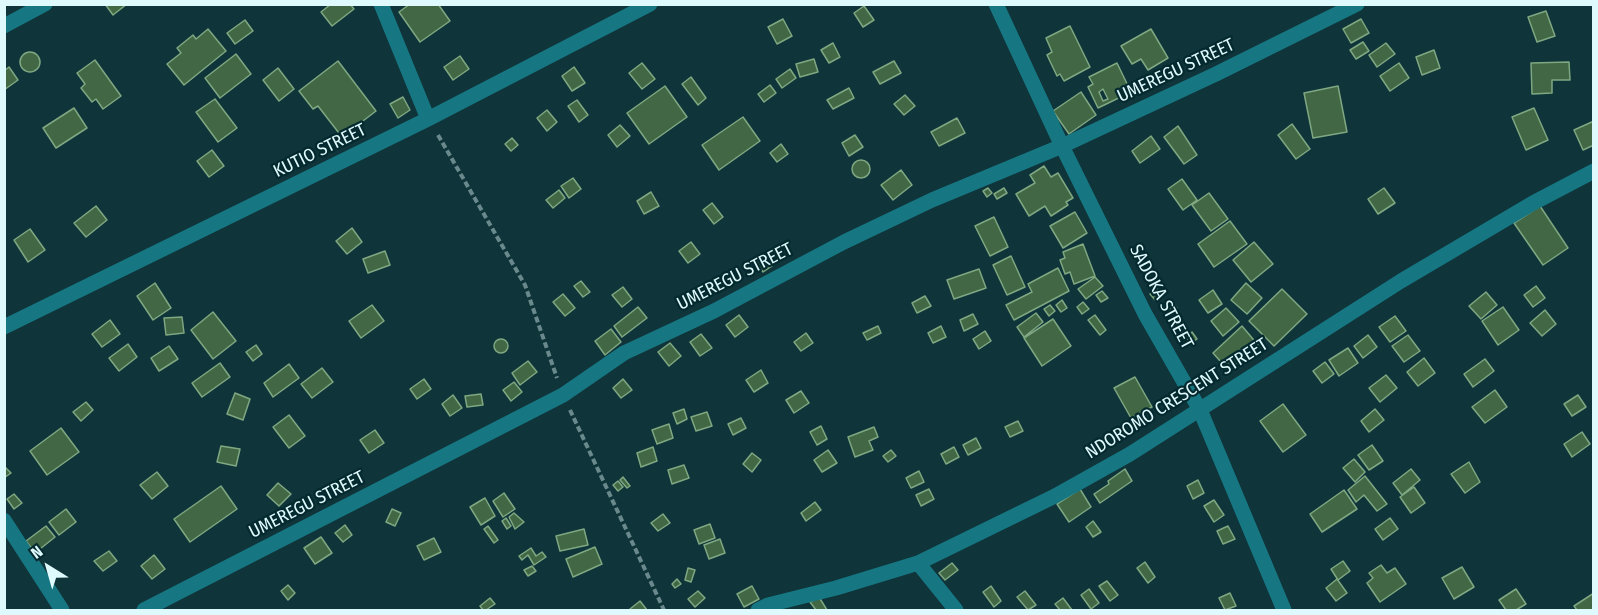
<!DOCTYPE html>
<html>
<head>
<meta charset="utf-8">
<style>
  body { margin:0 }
  #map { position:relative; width:1598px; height:615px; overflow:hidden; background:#0f3439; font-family:"Fira Sans Condensed",sans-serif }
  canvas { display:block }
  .frame { position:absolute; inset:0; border:6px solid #dffafd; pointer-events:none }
  .north { position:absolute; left:18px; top:537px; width:60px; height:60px; -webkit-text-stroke:4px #042a2f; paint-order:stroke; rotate:323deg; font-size:16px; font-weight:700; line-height:24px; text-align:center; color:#dffafd }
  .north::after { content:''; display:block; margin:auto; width:21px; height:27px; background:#dffafd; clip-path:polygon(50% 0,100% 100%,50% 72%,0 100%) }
</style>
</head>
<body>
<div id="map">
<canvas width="1598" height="615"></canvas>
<div class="frame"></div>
<div class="north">N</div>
</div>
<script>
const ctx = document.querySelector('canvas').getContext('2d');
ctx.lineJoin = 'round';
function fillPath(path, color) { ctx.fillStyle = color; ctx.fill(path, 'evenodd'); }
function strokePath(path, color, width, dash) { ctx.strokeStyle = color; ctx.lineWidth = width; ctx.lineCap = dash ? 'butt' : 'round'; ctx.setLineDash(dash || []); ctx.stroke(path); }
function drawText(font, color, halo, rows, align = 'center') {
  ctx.font = font + ' "Fira Sans Condensed",sans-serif'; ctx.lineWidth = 4.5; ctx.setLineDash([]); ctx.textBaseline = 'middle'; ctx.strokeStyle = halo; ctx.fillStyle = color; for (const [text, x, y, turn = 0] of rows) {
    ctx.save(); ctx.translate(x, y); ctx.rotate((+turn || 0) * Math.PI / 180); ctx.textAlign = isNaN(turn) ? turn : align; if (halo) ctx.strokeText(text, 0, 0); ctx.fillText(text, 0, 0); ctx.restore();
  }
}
const building = new Path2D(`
  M105 4H127L113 15Z
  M331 4H350L354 9 332 26 321 12Z
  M410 4H438L450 21 420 42 399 12Z
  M864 6 874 20 863 27 854 13Z
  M1546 11 1555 36 1537 42 1528 17Z
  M783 19 792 36 777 44 768 27Z
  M1361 19 1369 33 1351 43 1343 29Z
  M245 20 253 31 235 44 227 33Z
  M1070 26 1090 67 1064 81 1060 74 1057 76 1047 55 1052 52 1046 38Z
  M208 29 226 51 184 85 167 64 181 53 177 48 193 35 196 39Z
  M1151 29 1168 58 1148 70 1141 59 1132 64 1121 46Z
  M1363 42 1369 51 1356 59 1350 50Z
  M833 43 840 57 829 63 821 50Z
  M1386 43 1395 54 1377 67 1369 55Z
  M1434 50 1440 68 1422 75 1416 57Z
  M20 62a10 10 0 1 1 20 0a10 10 0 1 1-20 0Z
  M236 54 251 74 220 98 205 78Z
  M460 56 469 69 453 80 444 67Z
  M814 59 818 72 800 77 796 64Z
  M95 60 121 96 103 109 96 99 92 102 81 88 85 84 77 73Z
  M338 61 376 111 342 137 318 106 313 109 299 91Z
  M894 61 901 73 880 84 873 72Z
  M1569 62 1570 80H1552V93L1532 94 1531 63Z
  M642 63 655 79 642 89 629 73Z
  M1117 63 1131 92 1098 108 1088 87 1093 84 1089 77ZM1103 89 1108 99 1103 101 1099 92Z
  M1399 63 1409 78 1390 91 1380 76Z
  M9 67 18 80 4 90V71Z
  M574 67 585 83 572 91 562 76Z
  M278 68 294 89 279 101 263 80Z
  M790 69 796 78 782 88 776 79Z
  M691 77 706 98 698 105 682 84Z
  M770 85 776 93 764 102 758 94Z
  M665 86 687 117 649 144 627 113Z
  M1338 86 1347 132 1313 138 1304 93Z
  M849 88 854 98 833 109 827 100Z
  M1081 92 1096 115 1069 134 1053 111Z
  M905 95 915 106 904 115 894 104Z
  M403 97 410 110 398 118 390 104Z
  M215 99 237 128 218 142 196 112Z
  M577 100 588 115 579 122 568 106Z
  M74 108 87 128 56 148 43 128Z
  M1534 108 1548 140 1526 150 1512 117Z
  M547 110 557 122 547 131 537 118Z
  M743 117 760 141 719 170 702 145Z
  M957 118 965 133 939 146 931 132Z
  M1594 121V145L1583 150 1574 130Z
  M1292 124 1310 149 1296 159 1278 135Z
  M620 125 630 136 617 147 608 135Z
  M1178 126 1197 155 1184 164 1164 137Z
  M855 135 863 147 849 156 842 143Z
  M1151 136 1160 149 1140 163 1132 151Z
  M512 138 518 145 511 151 505 144Z
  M781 144 788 154 777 162 770 153Z
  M212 150 224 166 209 177 197 161Z
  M852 169a9 9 0 1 1 18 0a9 9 0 1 1-18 0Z
  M1044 166 1051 177 1058 173 1073 198 1066 202 1068 205 1051 216 1045 206 1029 216 1016 194 1035 183 1030 175Z
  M901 170 912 185 893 200 881 185Z
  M573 178 581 189 569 198 561 186Z
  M1182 179 1197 200 1183 210 1168 189Z
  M988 188 992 193 987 197 983 191Z
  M1004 188 1007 193 997 199 994 194Z
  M1384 188 1395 203 1378 214 1368 199Z
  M559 190 565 198 553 208 546 200Z
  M651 192 659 206 644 214 637 201Z
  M1209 193 1228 219 1211 231 1192 205Z
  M712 203 723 217 714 224 703 210Z
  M96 206 107 220 86 237 74 223Z
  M1540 206 1568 248 1543 265 1514 223Z
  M1075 212 1087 233 1063 248 1050 226Z
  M994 217 1008 247 990 256 975 226Z
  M1230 221 1247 244 1214 267 1198 244Z
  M352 228 362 242 347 254 336 241Z
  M30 229 45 250 28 262 14 240Z
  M691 242 700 254 688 263 679 251Z
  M1254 242 1273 264 1251 282 1233 260Z
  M1083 244 1095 276 1074 284 1070 272 1065 274 1060 260 1065 258 1063 252Z
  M385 251 390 265 368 273 363 259Z
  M765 256 772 266 763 272 756 263Z
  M1011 256 1025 287 1007 295 993 265Z
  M1058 268 1069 291 1014 320 1006 305 1032 292 1028 284Z
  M979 269 986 288 954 299 947 280Z
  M1095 277 1103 286 1086 299 1078 289Z
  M581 281 590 292 583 297 574 286Z
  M155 283 171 308 153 320 137 296Z
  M1246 283 1262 298 1247 314 1231 300Z
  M1536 286 1545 298 1533 307 1524 295Z
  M623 287 632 299 622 307 612 295Z
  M1157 289 1162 296 1156 301 1150 294Z
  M1282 289 1307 314 1274 346 1249 321Z
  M1213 290 1222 304 1208 313 1199 300Z
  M1102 291 1108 298 1101 302 1096 295Z
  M1486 292 1497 305 1481 319 1469 306Z
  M563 294 575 308 565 316 553 302Z
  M925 296 931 306 917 313 912 303Z
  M1062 300 1067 308 1061 312 1056 305Z
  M1172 301 1177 308 1170 313 1165 306Z
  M1083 302 1089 309 1082 314 1077 307Z
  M372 305 384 321 361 338 349 321Z
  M1050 305 1055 311 1049 316 1044 309Z
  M638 307 647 318 622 337 614 326Z
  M1503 307 1519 330 1498 345 1482 321Z
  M1226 308 1239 322 1223 336 1211 321Z
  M1545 310 1556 324 1542 336 1530 323Z
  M213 312 236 341 213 359 191 330Z
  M1036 313 1043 322 1024 337 1017 327Z
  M973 314 978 324 964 331 960 320Z
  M739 315 748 327 735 337 726 325Z
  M1095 315 1106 330 1100 335 1088 320Z
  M1395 316 1406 331 1390 342 1379 327Z
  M182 317 184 333 166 335 164 318Z
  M1053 319 1071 346 1042 366 1024 338Z
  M110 320 120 334 102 347 92 334Z
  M878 326 881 333 867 340 863 333Z
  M941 326 946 337 933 343 928 333Z
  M1242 326 1258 345 1229 371 1213 353Z
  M611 329 621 342 605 355 595 341Z
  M985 331 991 341 979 349 973 339Z
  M1192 332 1197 339 1191 343 1186 337Z
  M806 333 813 343 801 351 794 342Z
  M701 334 712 348 700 356 690 342Z
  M1368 335 1377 347 1363 358 1354 346Z
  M1408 335 1420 351 1404 362 1392 346Z
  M494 346a7 7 0 1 1 14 0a7 7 0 1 1-14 0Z
  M670 343 681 356 669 366 658 352Z
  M128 344 137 357 119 371 109 358Z
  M256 345 262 354 253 361 246 352Z
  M169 346 178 359 159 371 151 358Z
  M1348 348 1358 363 1339 376 1329 360Z
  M1424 358 1435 373 1418 386 1407 372Z
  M1485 359 1494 371 1473 387 1464 374Z
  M528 361 537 372 520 385 512 373Z
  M1325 362 1334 374 1322 383 1313 371Z
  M220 363 230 377 202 397 192 383Z
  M289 364 299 378 273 397 264 383Z
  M322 368 333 382 312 398 301 384Z
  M761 370 768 383 754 392 746 380Z
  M1386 375 1397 388 1380 402 1369 388Z
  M1135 377 1152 407 1131 418 1114 388Z
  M424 379 431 389 417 399 410 389Z
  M623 379 632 390 621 398 613 388Z
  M514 382 522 392 511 401 503 390Z
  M1495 390 1507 407 1485 423 1472 407Z
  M801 391 809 403 794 413 786 400Z
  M235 393 250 399 243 420 227 414Z
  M481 394 483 405 467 407 465 396Z
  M453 395 462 408 450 416 442 404Z
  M1578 395 1586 407 1572 416 1564 404Z
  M86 402 93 410 81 421 73 412Z
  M1283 404 1306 435 1283 452 1260 421Z
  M684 409 687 419 677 424 673 413Z
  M1375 409 1384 420 1369 432 1361 421Z
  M707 412 712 426 696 431 691 417Z
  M289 415 305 436 289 448 273 427Z
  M741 418 746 428 733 435 728 424Z
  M1018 421 1023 431 1010 437 1005 427Z
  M669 424 673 438 657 444 652 430Z
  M821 426 827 439 817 445 810 432Z
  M874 427 878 437 869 441 873 450 855 457 848 437Z
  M61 428 79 452 47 475 30 451Z
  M375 430 384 443 369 453 360 440Z
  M1582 432 1590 444 1572 457 1564 444Z
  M976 438 981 448 968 455 963 445Z
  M1372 445 1383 461 1369 470 1358 455Z
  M221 446 240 449 236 466 217 462Z
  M653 447 657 461 641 467 637 453Z
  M954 447 959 457 946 464 941 454Z
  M828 450 837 463 822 472 814 460Z
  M891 450 896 456 888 462 883 456Z
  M752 453 761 460 752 472 743 464Z
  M1354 459 1365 472 1355 482 1343 468Z
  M1469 462 1480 482 1465 493 1451 474Z
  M684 465 689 478 672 484 668 470Z
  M4 466 11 473 4 478Z
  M1125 469 1132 481 1100 503 1094 494 1109 484 1108 481Z
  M1411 469 1420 480 1402 495 1393 483Z
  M919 471 924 482 911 488 906 478Z
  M157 472 168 486 152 499 140 485Z
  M1365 476 1387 504 1377 511 1364 495 1356 502 1348 490Z
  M623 477 630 486 627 488 620 480Z
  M1198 480 1204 493 1193 499 1187 486Z
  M618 481 623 487 618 491 613 485Z
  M278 483 291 494 279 506 267 495Z
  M221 486 237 509 190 542 174 519Z
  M1414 487 1425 503 1411 513 1400 497Z
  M929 489 934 499 921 506 916 495Z
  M1080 489 1091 507 1069 522 1057 504Z
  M1344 490 1357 509 1322 532 1310 514Z
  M504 493 515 509 503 517 493 501Z
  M14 494 22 503 14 509 7 499Z
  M485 498 495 516 481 525 470 507Z
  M1214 500 1224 515 1214 522 1204 506Z
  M815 502 821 510 806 521 801 513Z
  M66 509 76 522 59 535 49 522Z
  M392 509 401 513 395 526 386 522Z
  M514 513 524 522 515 529 509 517Z
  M663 514 670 523 658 531 651 523Z
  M506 518 511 526 507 529 502 521Z
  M1390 518 1398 529 1383 540 1375 529Z
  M1093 521 1101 532 1093 537 1086 527Z
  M710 524 715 538 699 544 694 530Z
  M345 525 352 535 343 542 335 533Z
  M46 526 55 537 35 553 26 541Z
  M488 526 498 540 494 543 484 529Z
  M1228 526 1235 539 1223 544 1217 531Z
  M584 529 588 545 560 551 556 536Z
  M321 537 332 553 315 564 304 548Z
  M434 538 441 552 424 560 417 546Z
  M720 539 725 553 709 559 704 545Z
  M595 547 602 564 573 577 566 559Z
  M531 548 536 556 542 552 546 557 534 565 528 555 522 560 519 556Z
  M109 551 117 561 103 571 94 561Z
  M154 555 165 569 152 579 141 566Z
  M1343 561 1350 571 1338 580 1331 569Z
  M1145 562 1155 577 1148 583 1137 568Z
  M952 563 958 570 945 580 939 573Z
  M1381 565 1387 573 1395 568 1406 584 1380 602 1367 583 1373 578 1369 573Z
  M532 566 536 571 528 576 524 570Z
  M1462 567 1474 587 1454 599 1442 578Z
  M688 568 695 570 691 582 685 580Z
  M677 579 681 584 675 588 672 584Z
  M1337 579 1347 593 1336 601 1326 588Z
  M1107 581 1118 595 1110 601 1099 586Z
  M288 585 295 593 288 600 281 591Z
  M752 586 759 599 744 607 737 594Z
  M991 586 1001 601 994 607 983 592Z
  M1089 589 1099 603 1091 609 1081 595Z
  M1516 589 1526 604 1516 610H1506L1499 600Z
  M698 591 705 598 695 607 688 599Z
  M1025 591 1036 605 1028 610 1017 597Z
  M1230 593 1236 606 1225 610 1219 598Z
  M1594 593V610H1577L1574 606Z
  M819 597 827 610H816L810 602Z
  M490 598 495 604 486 610H483L480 606Z
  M1063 598 1072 610H1060L1055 604Z
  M640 601 647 610H632L630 609Z`);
fillPath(building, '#416745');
strokePath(building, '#7fa882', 1.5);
strokePath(new Path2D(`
  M438 135 525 285 557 378
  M570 410 664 610`), '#69898d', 4, [6, 3]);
strokePath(new Path2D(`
  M381 4 428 119
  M996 4 1062 146 1145 314 1200 410 1284 610
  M4 26 45 4
  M4 327 428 119 650 4
  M4 520 62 610
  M918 563 956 610
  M144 610 563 395 624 353 714 311 844 242 932 200 1062 146 1216 74 1357 4
  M758 610 768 605 836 588 918 563 1055 496 1130 454 1401 281 1533 203 1594 171`), '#167783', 15);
drawText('18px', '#dffafd', '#042a2f', [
  ["UMEREGU STREET",1176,71,-25],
  ["KUTIO STREET",320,151,-26],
  ["UMEREGU STREET",735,277,-27],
  ["SADOKA STREET",1161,297,62],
  ["NDOROMO CRESCENT STREET",1177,399,-32],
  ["UMEREGU STREET",307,505,-27]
]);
</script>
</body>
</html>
